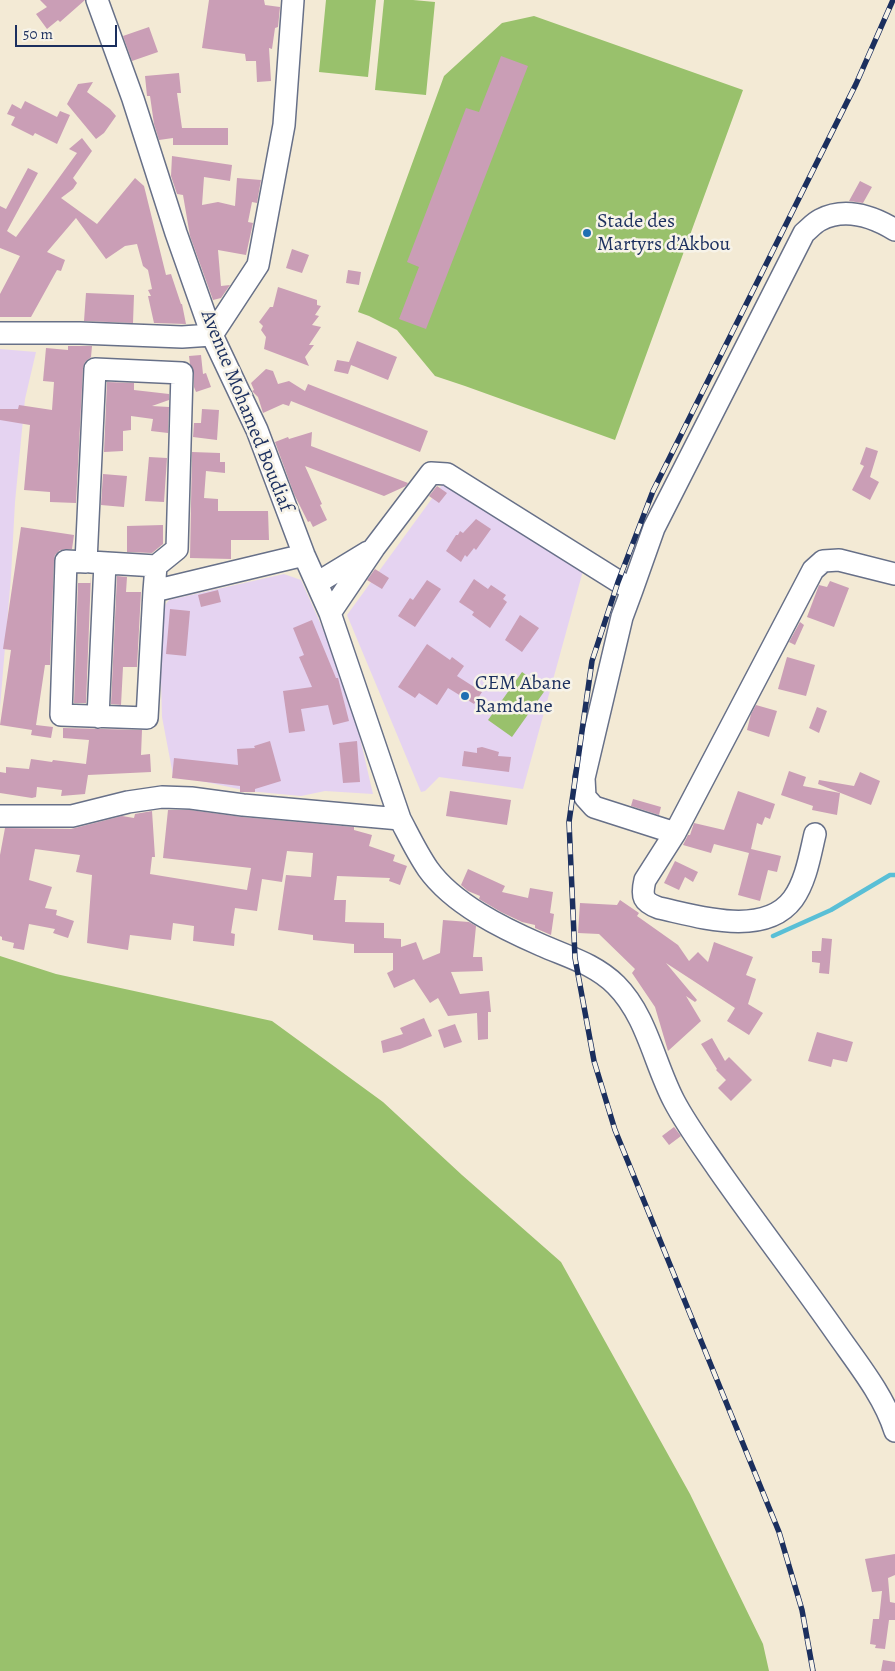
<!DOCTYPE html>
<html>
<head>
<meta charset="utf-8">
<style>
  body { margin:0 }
  #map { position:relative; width:895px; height:1671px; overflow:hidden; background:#f3ead5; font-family:Alegreya,serif }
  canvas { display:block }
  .scale { position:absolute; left:15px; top:25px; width:102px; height:22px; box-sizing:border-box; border:2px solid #1b2f5e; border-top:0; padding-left:6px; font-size:15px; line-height:18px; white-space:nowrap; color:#1b2f5e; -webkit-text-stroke:4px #f7f3e8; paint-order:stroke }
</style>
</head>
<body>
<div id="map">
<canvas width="895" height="1671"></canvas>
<div class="scale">50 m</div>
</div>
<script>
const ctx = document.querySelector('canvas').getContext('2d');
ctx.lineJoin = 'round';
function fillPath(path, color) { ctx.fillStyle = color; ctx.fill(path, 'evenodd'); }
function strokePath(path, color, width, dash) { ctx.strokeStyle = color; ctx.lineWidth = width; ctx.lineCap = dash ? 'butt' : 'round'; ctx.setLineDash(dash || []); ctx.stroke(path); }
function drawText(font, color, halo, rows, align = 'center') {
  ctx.font = font + ' Alegreya,serif'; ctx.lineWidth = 5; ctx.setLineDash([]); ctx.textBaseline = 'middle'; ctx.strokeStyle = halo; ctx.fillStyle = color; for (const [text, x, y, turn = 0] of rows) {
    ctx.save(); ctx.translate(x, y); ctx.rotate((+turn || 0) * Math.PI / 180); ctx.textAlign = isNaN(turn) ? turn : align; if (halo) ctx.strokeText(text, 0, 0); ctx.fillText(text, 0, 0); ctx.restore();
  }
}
fillPath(new Path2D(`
  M0 349 36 352 25 399 15 502 11 576 0 707Z
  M444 482 584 567 523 789 439 777 425 791 421 792 347 615Z
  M284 574 301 580 338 663 357 725 373 794 325 791 301 796 248 791 173 775 162 717 159 613 169 600Z`), '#e5d3f1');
fillPath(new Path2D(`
  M326 0H376L368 77 319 72Z
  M384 0H413L435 2 426 95 375 90Z
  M534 16 743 90 615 440 465 386 435 376 397 330 369 316 358 312 444 76 502 23Z
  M522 672 546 689 512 737 488 720Z
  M0 956 56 974 272 1021 383 1102 462 1175 561 1262 690 1494 763 1644 769 1671H0Z`), '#99c16c');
strokePath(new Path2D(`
  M773 936 831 910 890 875H895`), '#59bfd6', 4.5);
fillPath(new Path2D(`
  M40 0H85L60 22 58 20 47 29 36 14 47 7Z
  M209 0H264L265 5 280 7 278 27 275 28 272 49 269 48 271 81 257 82 256 61H246L245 54 202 48Z
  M149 27 158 52 132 61 123 36Z
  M501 56 528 66 426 329 399 319 419 267 407 262 466 108 479 112Z
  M179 73 181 93H177L182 128H228V145H173V138L159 140 154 124 150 96H147L145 76Z
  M93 82 87 92 110 109 116 116 104 133 96 139 67 104 78 84Z
  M25 101 57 117 60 111 70 115 57 144 35 133 33 136 11 125 15 117 7 114 12 104 21 109Z
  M82 138 92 151 73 178 77 183 73 189 61 198 97 224 135 178 144 186 166 275 171 274 181 304H182L186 324 154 323 148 296H151L148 290 152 289 148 270 143 266 137 244 125 246 106 259 76 218 47 252 65 260 61 271 57 270 31 317H0V294L20 256 0 248V206L6 209 28 168 38 173 7 231 16 237 77 153 69 149Z
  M172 156 232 165 230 181 204 177 202 205 218 202 235 206 237 178 261 180 257 203 252 202 248 222 253 223 246 255 218 250 221 286 230 285 221 298 213 300 190 236 183 195 177 194 171 176Z
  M860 181 872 187 863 203 849 201Z
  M292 249 309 255 302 273 286 268Z
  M348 270 361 272 359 285 346 283Z
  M278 287 317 300V305L321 306 315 315 319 316 312 325 321 327 309 345H314L305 357 309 366 264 349 266 337 261 330 263 326 259 322 270 307H273Z
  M86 293 134 295 133 323 84 321Z
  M357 341 397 357 388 380 351 365 348 374 334 371 337 360 349 362Z
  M68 346H92L91 357 85 362 83 368 76 503 50 502V492L24 490 30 425 0 420V409H18L19 405 52 410 54 382 43 381 46 348 68 350Z
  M201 355 203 374 206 373 211 387 196 392 194 387V373L190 364 189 356Z
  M266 369 273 371 278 384 289 381 305 391 308 384 428 431 420 452 291 401 289 406 283 404 263 413 258 397 252 391 254 390 251 383Z
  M107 382 134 383V390L169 394V400L152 406 169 407 168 433 151 431 153 419 131 416V430L123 431V451L104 452Z
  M202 409 219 410 217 440 193 437 194 423H201Z
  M312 432 311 446 408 483 406 486 384 496 305 466 322 504 320 505 327 520 313 527 310 521 308 522 294 494 275 442 288 437 289 439Z
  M866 447 878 451 870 477 879 482 870 500 852 490 864 466 860 464Z
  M192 452 220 453V462H225V473L206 471 204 498 218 499V511H268L269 540H231V559L190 558Z
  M149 457 167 458 164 502 145 501Z
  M103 474 127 476 124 507 101 505Z
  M437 486 447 493 439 503 429 496Z
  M476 519 491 529 476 550 474 548 467 557 465 555 461 562 446 551 456 535H458L460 531 463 533Z
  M163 525V544L152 553 127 552V526Z
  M21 527 74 535 72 549 60 550 55 555 54 561 50 665H45L36 725 53 727 51 738 31 735 32 730 0 725 11 650 3 649Z
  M375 569 389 578 382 589 367 580Z
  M91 575 86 703H74L78 583H91Z
  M117 576 127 577 126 592H141L137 667H123L121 705 111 704Z
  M474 579 488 589 491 585 506 595 503 599 507 602 490 628 472 615 474 612 459 602Z
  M427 580 441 589 415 627 398 616 410 598 413 600Z
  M830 581 849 588 834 627 807 617 819 585 827 587Z
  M218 590 221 602 201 607 198 595Z
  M170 609 190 611 186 656 166 654Z
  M520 615 539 628 522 652 505 640Z
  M312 620 336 678H338L349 721 333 725 328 705 301 709 305 731 289 733 283 691 312 687 299 657 304 655 293 628Z
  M800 622 804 625 795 645 789 642Z
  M427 644 450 660 452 657 464 666 457 676 482 692 474 704 448 688 437 705 419 693 415 698 398 687Z
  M787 657 815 665 806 696 778 689Z
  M756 705 777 711 769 737 747 730 751 714Z
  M817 707 827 711 819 733 809 728Z
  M63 728 142 730 141 755 150 754 151 772 88 775 85 794 61 796 62 790 37 787 36 797 32 798 0 793V772L6 773V767L29 769 31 759 52 762 53 760 86 764 89 740 63 738Z
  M270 741 281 781 255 789V792H240V786L172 778 174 758 238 765 237 749 255 748 254 746Z
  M357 741 360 782 343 783 339 743Z
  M482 747 499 752 498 756 511 757 509 772 462 766 464 751 477 753V748Z
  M789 771 806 777 803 786 840 793 837 815 812 810 813 806 781 795Z
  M860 772 880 781 871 805 818 784 819 780 854 786Z
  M450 791 511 800 507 825 446 816Z
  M738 791 775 804 770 819 765 817 762 825 757 823 751 849 781 856 777 872 768 870 760 901 738 895 749 853 714 844 711 853 683 845 688 835H690L694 823 724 830Z
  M633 799 661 807 659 815 631 806Z
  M168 810H190L242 817 354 827V830L372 835 369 846 395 855 393 861 407 866 400 885 389 881 390 878 337 876 334 900H346L345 922 384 923V938L401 939V947L416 942 423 960 440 953 443 920 469 922 476 926 473 957H482L483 971 451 972 460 994 489 991 491 1012H488V1039L478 1040 477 1013 448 1016 438 998 430 1003 414 979 394 988 387 973 393 970V953H354V944L313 940V935L278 930 286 875 311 877 313 853 287 851 282 882 262 879 257 911 235 908 231 933 235 934 234 946 193 941 194 926 173 923 171 940 130 935 128 950 87 943 92 875 76 872 80 855 35 849 29 880 52 887 45 908 57 910 56 915 74 921 68 938 53 933 55 929 29 924 24 950 13 948 14 943 2 940V937L0 936V855L5 828 71 829 122 816 134 818 135 814 152 811 155 857H152L150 874 247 890 251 868 163 858Z
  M675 861 698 872 693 882 685 877 679 890 664 883Z
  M468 869 505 886 502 892 528 898 530 888 553 892 550 913 554 914 551 935 535 928V925L522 922 501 912 479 899 480 896 468 891 461 885Z
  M620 900 639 913 637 916 678 945 689 961 698 952 708 962 714 942 753 957 746 975 756 979 748 1004 763 1013 749 1035 727 1021 735 1008 666 963 697 1000 695 1002 686 996 701 1021 668 1051 655 1007 632 973 635 969 599 934 578 933 580 903 617 905Z
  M822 938 832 939 829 974 819 973 820 963 812 962V951H821Z
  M424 1018 432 1036 400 1049 383 1053 381 1041 403 1034 400 1028Z
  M455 1024 462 1042 444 1048 438 1030Z
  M817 1032 853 1042 847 1062 833 1059 831 1067 808 1061Z
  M712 1038 725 1061 729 1057 752 1080 731 1101 718 1088 726 1080 716 1070 717 1069 701 1044Z
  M674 1127 681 1136 669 1145 662 1136Z
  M895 1554V1575L888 1578 890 1602 895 1603V1620H889L885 1649 875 1648 876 1645 870 1644 873 1619H879L882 1591 872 1592 865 1559Z
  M883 1660 895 1662V1671H881Z`), '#ca9eb6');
const minor = new Path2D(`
  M97 0 133 99 176 233 212 335 257 430 304 555 330 613 400 819C409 836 417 853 428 869 453 904 502 928 541 945 568 957 595 964 616 985 647 1016 654 1063 674 1101 686 1124 703 1147 718 1169 757 1225 798 1278 837 1334 858 1364 884 1396 895 1431
  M0 333H80L182 337 212 335 258 265 284 125 293 0
  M91 562 156 566
  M317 583 368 552
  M154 591 156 566 177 549 182 373 95 369 86 562 66 561 61 715 147 718 154 591 304 555
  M330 613 374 548 431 473 447 474 632 590
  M98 717 105 563
  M0 816H72L128 802 162 797 191 798 243 805 400 819
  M675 833 594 807 585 797 584 778 622 617 632 590 654 528 804 233C809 229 814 223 820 220 845 207 872 216 895 230
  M815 834C810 855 806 881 793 899 764 938 697 916 659 908 643 902 641 897 645 880L675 833 813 570 823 561 839 560 895 574`);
strokePath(minor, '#677088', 24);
strokePath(minor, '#fff', 21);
const rail = new Path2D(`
  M813 1671 802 1610 779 1532 615 1130 594 1061 575 958 569 822 592 661 618 582 653 491 856 84 893 0`);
strokePath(rail, '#1b2f5e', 5.5);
strokePath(rail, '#f7f3e8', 4, [11]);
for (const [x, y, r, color] of [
  [587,233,5,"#1f6fb2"],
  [465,696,5,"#1f6fb2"]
]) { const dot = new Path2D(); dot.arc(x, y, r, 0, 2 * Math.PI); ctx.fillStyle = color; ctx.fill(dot); strokePath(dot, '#f7f3e8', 2); }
drawText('20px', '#1b2f5e', '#f7f3e8', [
  ["Stade des",597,222],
  ["Martyrs d’Akbou",597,245],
  ["CEM Abane",475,684],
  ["Ramdane",475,707]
], 'left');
drawText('20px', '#1b2f5e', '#f7f3e8', [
  ["Avenue Mohamed Boudiaf",246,411,68]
]);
</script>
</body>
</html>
